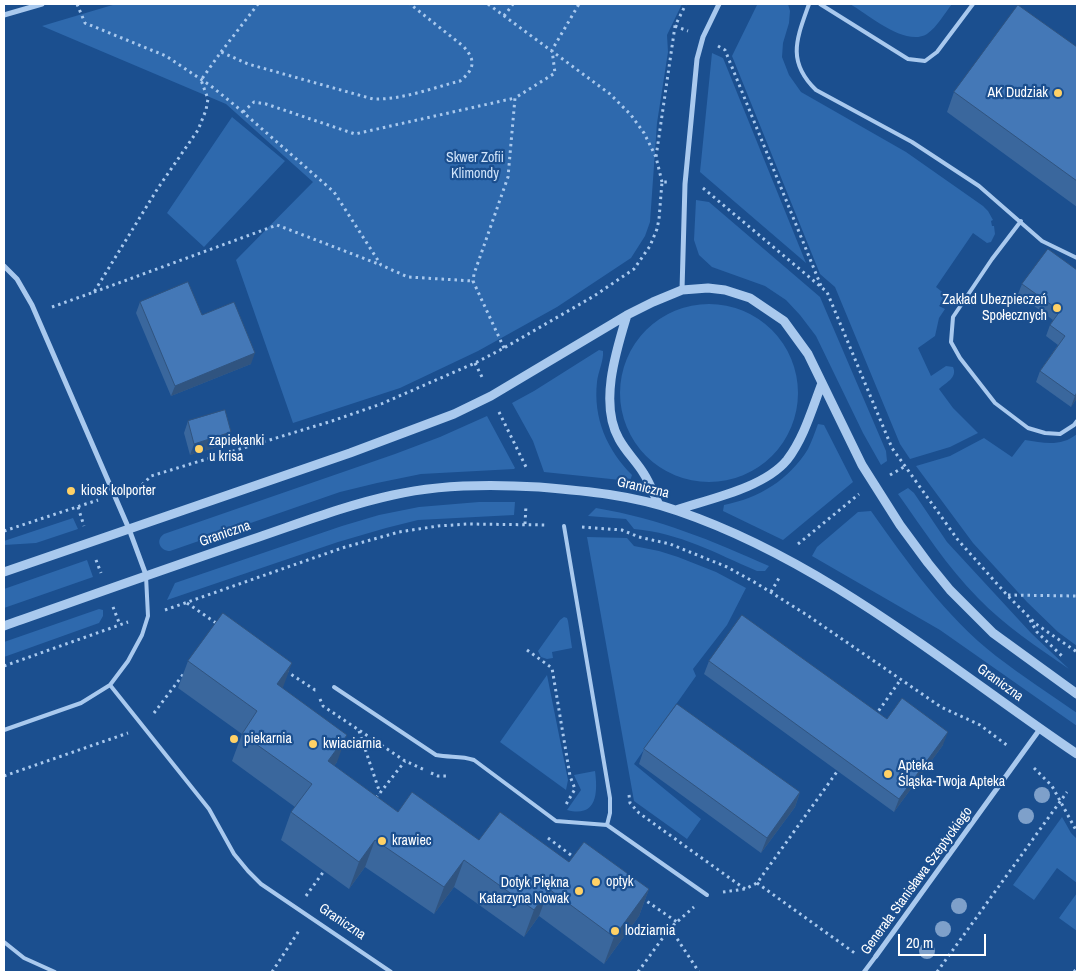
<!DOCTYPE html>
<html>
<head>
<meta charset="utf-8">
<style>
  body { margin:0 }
  #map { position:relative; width:1081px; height:976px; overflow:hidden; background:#1b4f8f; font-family:"Archivo Narrow",sans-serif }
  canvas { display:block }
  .frame { position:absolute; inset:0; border:5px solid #fff; pointer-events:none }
  .scale { position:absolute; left:898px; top:934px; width:88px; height:22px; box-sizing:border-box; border:2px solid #fff; border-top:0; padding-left:6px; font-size:15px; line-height:18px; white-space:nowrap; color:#fff; -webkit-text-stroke:4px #1b4f8f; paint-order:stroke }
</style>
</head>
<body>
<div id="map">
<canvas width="1081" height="976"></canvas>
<div class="frame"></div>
<div class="scale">20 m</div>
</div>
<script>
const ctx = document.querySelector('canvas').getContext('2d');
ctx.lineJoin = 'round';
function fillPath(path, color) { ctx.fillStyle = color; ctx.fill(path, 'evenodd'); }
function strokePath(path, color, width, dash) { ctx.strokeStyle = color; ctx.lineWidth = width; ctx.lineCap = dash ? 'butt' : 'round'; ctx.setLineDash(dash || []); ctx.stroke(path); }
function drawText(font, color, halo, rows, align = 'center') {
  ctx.font = font + ' "Archivo Narrow",sans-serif'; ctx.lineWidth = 4.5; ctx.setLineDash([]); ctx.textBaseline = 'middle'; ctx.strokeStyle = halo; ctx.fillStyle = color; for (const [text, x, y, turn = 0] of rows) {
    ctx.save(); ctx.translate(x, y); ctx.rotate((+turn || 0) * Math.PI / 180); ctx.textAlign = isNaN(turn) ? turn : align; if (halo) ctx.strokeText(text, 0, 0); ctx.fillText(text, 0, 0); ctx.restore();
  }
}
fillPath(new Path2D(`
  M116 4H682L667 35 668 52 657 123 650 222 645 236 631 258 557 307 478 351 400 388 293 423 236 260 313 182 226 104 42 26Z
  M755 4H788L790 11 789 23 783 43 782 57 789 75 801 92 906 152 983 206 988 211 993 220 991 221 992 226H994L995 234 991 242 987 243 973 233 936 287 946 295 947 304 942 302 939 306 945 309 939 318 935 336 918 348 931 376 946 366 953 367C958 378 945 383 939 389L953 408 978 433 950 447 910 459 900 444 835 287 820 274 732 56 757 5Z
  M850 4H952C945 13 937 27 927 34 905 47 869 15 850 4Z
  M712 53 723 58 806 263 700 172Z
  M232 117 285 161 204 247 167 213Z
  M696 200 709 202 820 297 886 451 887 461 881 465 863 433 816 336 800 315 786 300 765 286 712 267 699 255 694 240Z
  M620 393a89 89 0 1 1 178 0a89 89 0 1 1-178 0Z
  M599 350 603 351C604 360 598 372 597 382 593 418 607 450 632 475L630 481 544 472 533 441 512 403 534 391Z
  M487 416 515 468 514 469 421 474 377 483 340 492 170 551C160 551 155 540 164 534L395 454 440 437Z
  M818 424 824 425 853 482 783 540 723 511 724 505C759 498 789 480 808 449 812 441 815 432 818 424Z
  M1077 434V646L1058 632 1027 602 973 543 916 466 950 456 984 438 1012 457 1025 440C1044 443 1061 447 1077 434Z
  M908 488 914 493 947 542 1031 633 1069 669C1037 647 1005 626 978 598 947 567 923 529 898 494Z
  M479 502H515L514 515 418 520 386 528 338 542 167 600 175 583 342 526 379 515 419 507Z
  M596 508C661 519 710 540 769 566L765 571H757C715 553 680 533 634 529L626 519 588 516Z
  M871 511C908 563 945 616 996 656 1022 676 1050 694 1077 713V726L940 630 812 556 817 547 858 512Z
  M73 518 78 529 36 543 4 545V541Z
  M587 537 627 538 634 546 659 551 678 557 716 572 746 588 727 625 693 669 696 676 634 764 701 819 687 839 634 801Z
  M87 560 93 577 4 608V589Z
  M99 609 103 610V616L99 623 4 657V642Z
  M564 617 567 618 568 621 572 648 552 652 553 658 547 659 541 657 538 651 560 620Z
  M547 675 568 780 566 790 500 742Z
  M595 771C598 793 597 818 567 810L581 790 574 775Z
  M1062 817 1071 833 1077 839V883L1057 868 1034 900 1013 885Z
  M1077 893V931L1059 918Z`), '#2e69ad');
strokePath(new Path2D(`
  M77 4 85 23 166 56 211 86 237 107 334 192 381 265 408 277 473 281
  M488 4 610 94 631 115 644 133 656 157
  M504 16 513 4
  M675 26 688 31
  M718 46 725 50 821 286
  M221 52 258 4
  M243 112 254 102 266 104 355 134 515 98
  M662 182 656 157 675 26 686 4
  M703 188 827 292 892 448 958 540 1007 595 1036 624 1077 652
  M94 292 277 225 381 265
  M52 307 94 292 158 188 198 130 206 110 208 99 201 80 221 52 248 64 373 99C402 100 432 88 460 81 475 69 476 60 463 46L410 4
  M504 348 473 281 474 274 508 177 515 98 555 73 552 50 579 4
  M475 363 483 379
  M499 412 527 469
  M890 475 904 467
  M130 489 141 486 151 476 332 421 381 404 475 363 504 348 594 296 634 269 650 246 657 229 659 219 662 182H668
  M78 507 84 526
  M525 524 526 505
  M582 527 622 530 639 537 670 544 727 567 756 583 807 615 941 707 980 725 1008 746
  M4 531 98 500
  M798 544 859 494
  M96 560 101 573
  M771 592 779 578
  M1008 595 1077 596
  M187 603 219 625
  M113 607 120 625
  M165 610 342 548 399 532 438 526 468 524 548 525
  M1030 620 1037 632 1064 658
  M527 650 552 668 570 776 575 789 565 806
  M4 666 128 622
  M286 671 315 690H319
  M320 699 323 706 405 761 425 770
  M154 713 185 672
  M875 716 901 679
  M359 731 380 793
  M1034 768 1052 786 1077 832
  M431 773 438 776H447
  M4 776 128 733
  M629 795 630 803 639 813 745 889
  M376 798 405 761
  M548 838 575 858
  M757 883 856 954
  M723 892 745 889 757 883 839 769
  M306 896 324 871
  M642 898 677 922
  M670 928 699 972
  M272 972 300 929
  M638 972 670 928 694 907
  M937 972 1067 792
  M1074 972 1077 968`), '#a9c9ee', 3, [2.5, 4]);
strokePath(new Path2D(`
  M809 4C797 38 786 61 816 90L912 142 979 186 1042 241 1077 258
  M820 4 908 59 925 61 937 52 973 4
  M1021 221 992 259 953 317 951 342 960 358 995 403 1028 428 1045 433 1060 434 1074 425 1077 421
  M564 526 610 798V813L607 825
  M110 685 209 809 234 854 248 871 261 884 391 972
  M334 687 436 755C450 758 460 755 474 760L556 821 607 825 707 895
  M4 730 81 703 110 685 128 661 142 635 148 616 146 576
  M4 942 24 958 55 972`), '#a9c9ee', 4);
strokePath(new Path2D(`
  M864 972 876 956`), '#a9c9ee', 4.5);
strokePath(new Path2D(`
  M4 15 42 4
  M4 266 17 279 32 305 129 529 146 575
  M682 290 685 184 697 59 703 37 719 4
  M876 956 1040 729`), '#a9c9ee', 5);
strokePath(new Path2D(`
  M627 315C616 351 599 404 619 439 626 452 637 462 644 474 650 483 654 495 659 505
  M676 510C709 499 764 488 787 460 804 438 812 409 822 383
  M4 572 350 453 454 414 491 396 627 315 653 302 682 290 708 288 725 290 750 298 784 321 808 354 862 465 900 525 928 563 950 590 993 633 1077 694
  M4 626C89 596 173 566 259 537 303 522 347 505 393 495 440 484 491 484 539 487 586 491 633 495 678 511 827 562 948 667 1077 754`), '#a9c9ee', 9);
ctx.fillStyle = '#7ea0ca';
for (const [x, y] of [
  [1042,795],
  [1026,816],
  [959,906],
  [943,929],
  [927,951]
]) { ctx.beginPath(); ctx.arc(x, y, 8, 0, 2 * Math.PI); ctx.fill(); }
fillPath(new Path2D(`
  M1077 47V207L947 112 954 92Z
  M1077 270V398L1071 407 1036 382 1040 371 1058 345 1046 336 1050 325 1053 320 1018 294 1022 284Z
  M140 302 202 315 251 364 171 396 136 313Z
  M188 421 231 432 227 444 190 455 184 433Z
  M188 661 283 689 337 762 334 766 398 812 479 840 569 862 649 889 639 916 604 964 539 916 524 937 454 887 434 914 365 867 349 889 281 840 291 812 295 807 232 761 242 734 178 688Z
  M709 661 887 719 943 745 894 812 704 674Z
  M644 749 800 792 795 807 761 853 639 764Z`), '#3a679d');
fillPath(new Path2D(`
  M255 353 251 364 171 396 175 386Z
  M1077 392V398L1071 407 1075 396Z
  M231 432 227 444 190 455 194 444Z
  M292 663 282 690 277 684Z
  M948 732 943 745 894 812 899 799Z
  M347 735 337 762 318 788 328 761Z
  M800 792 795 807 761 853 767 838Z
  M375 840 365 867 349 889 359 862Z
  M464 860 454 887 434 914 444 887Z
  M549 889 539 916 524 937 534 910Z
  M649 889 639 916 604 964 614 937Z`), '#305480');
const building = new Path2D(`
  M1018 5 1077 47V181L954 92Z
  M1048 249 1077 270V392L1075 396 1040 371 1065 336 1050 325 1060 311 1022 284Z
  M188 282 202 315 234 302 255 353 175 386 140 302Z
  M225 410 231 432 194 444 188 421Z
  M223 613 292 663 277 684 347 735 328 761 398 812 412 792 479 840 500 812 569 862 584 842 649 889 614 937 549 889 534 910 464 860 444 887 375 840 359 862 291 812 312 784 242 734 257 711 188 661Z
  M742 615 887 719 902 698 948 732 899 799 709 661Z
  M677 704 800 792 767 838 644 749Z`);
fillPath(building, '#4478b7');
strokePath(building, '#305480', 1);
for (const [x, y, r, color] of [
  [1058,93,5,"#ffd166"],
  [1057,308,5,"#ffd166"],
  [199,449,5,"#ffd166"],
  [71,491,5,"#ffd166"],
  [234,739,5,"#ffd166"],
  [313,744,5,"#ffd166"],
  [888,774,5,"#ffd166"],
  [382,841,5,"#ffd166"],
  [596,882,5,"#ffd166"],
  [579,891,5,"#ffd166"],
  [615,931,5,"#ffd166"]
]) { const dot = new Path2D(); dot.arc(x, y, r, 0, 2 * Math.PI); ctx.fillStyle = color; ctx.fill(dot); strokePath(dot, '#1b4f8f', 2); }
drawText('14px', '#fff', '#1b4f8f', [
  ["AK Dudziak",1048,93,"right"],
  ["Zakład Ubezpieczeń",1047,300,"right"],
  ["Społecznych",1047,316,"right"],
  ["zapiekanki",209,441],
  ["u krisa",209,457],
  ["kiosk kolporter",81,491],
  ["piekarnia",244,739],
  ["kwiaciarnia",323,744],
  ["Apteka",898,766],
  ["Śląska-Twoja Apteka",898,782],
  ["krawiec",392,841],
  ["optyk",606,882],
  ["Dotyk Piękna",569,883,"right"],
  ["Katarzyna Nowak",569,899,"right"],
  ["lodziarnia",625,931]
], 'left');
drawText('14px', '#cfe3fa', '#1b4f8f', [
  ["Skwer Zofii",475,158],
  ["Klimondy",475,174]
]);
drawText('14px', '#fff', '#1b4f8f', [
  ["Graniczna",643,488,13],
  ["Graniczna",225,534,-19],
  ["Graniczna",1000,683,36],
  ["Generała Stanisława Szeptyckiego",917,881,-54],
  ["Graniczna",342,922,34]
]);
</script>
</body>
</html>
